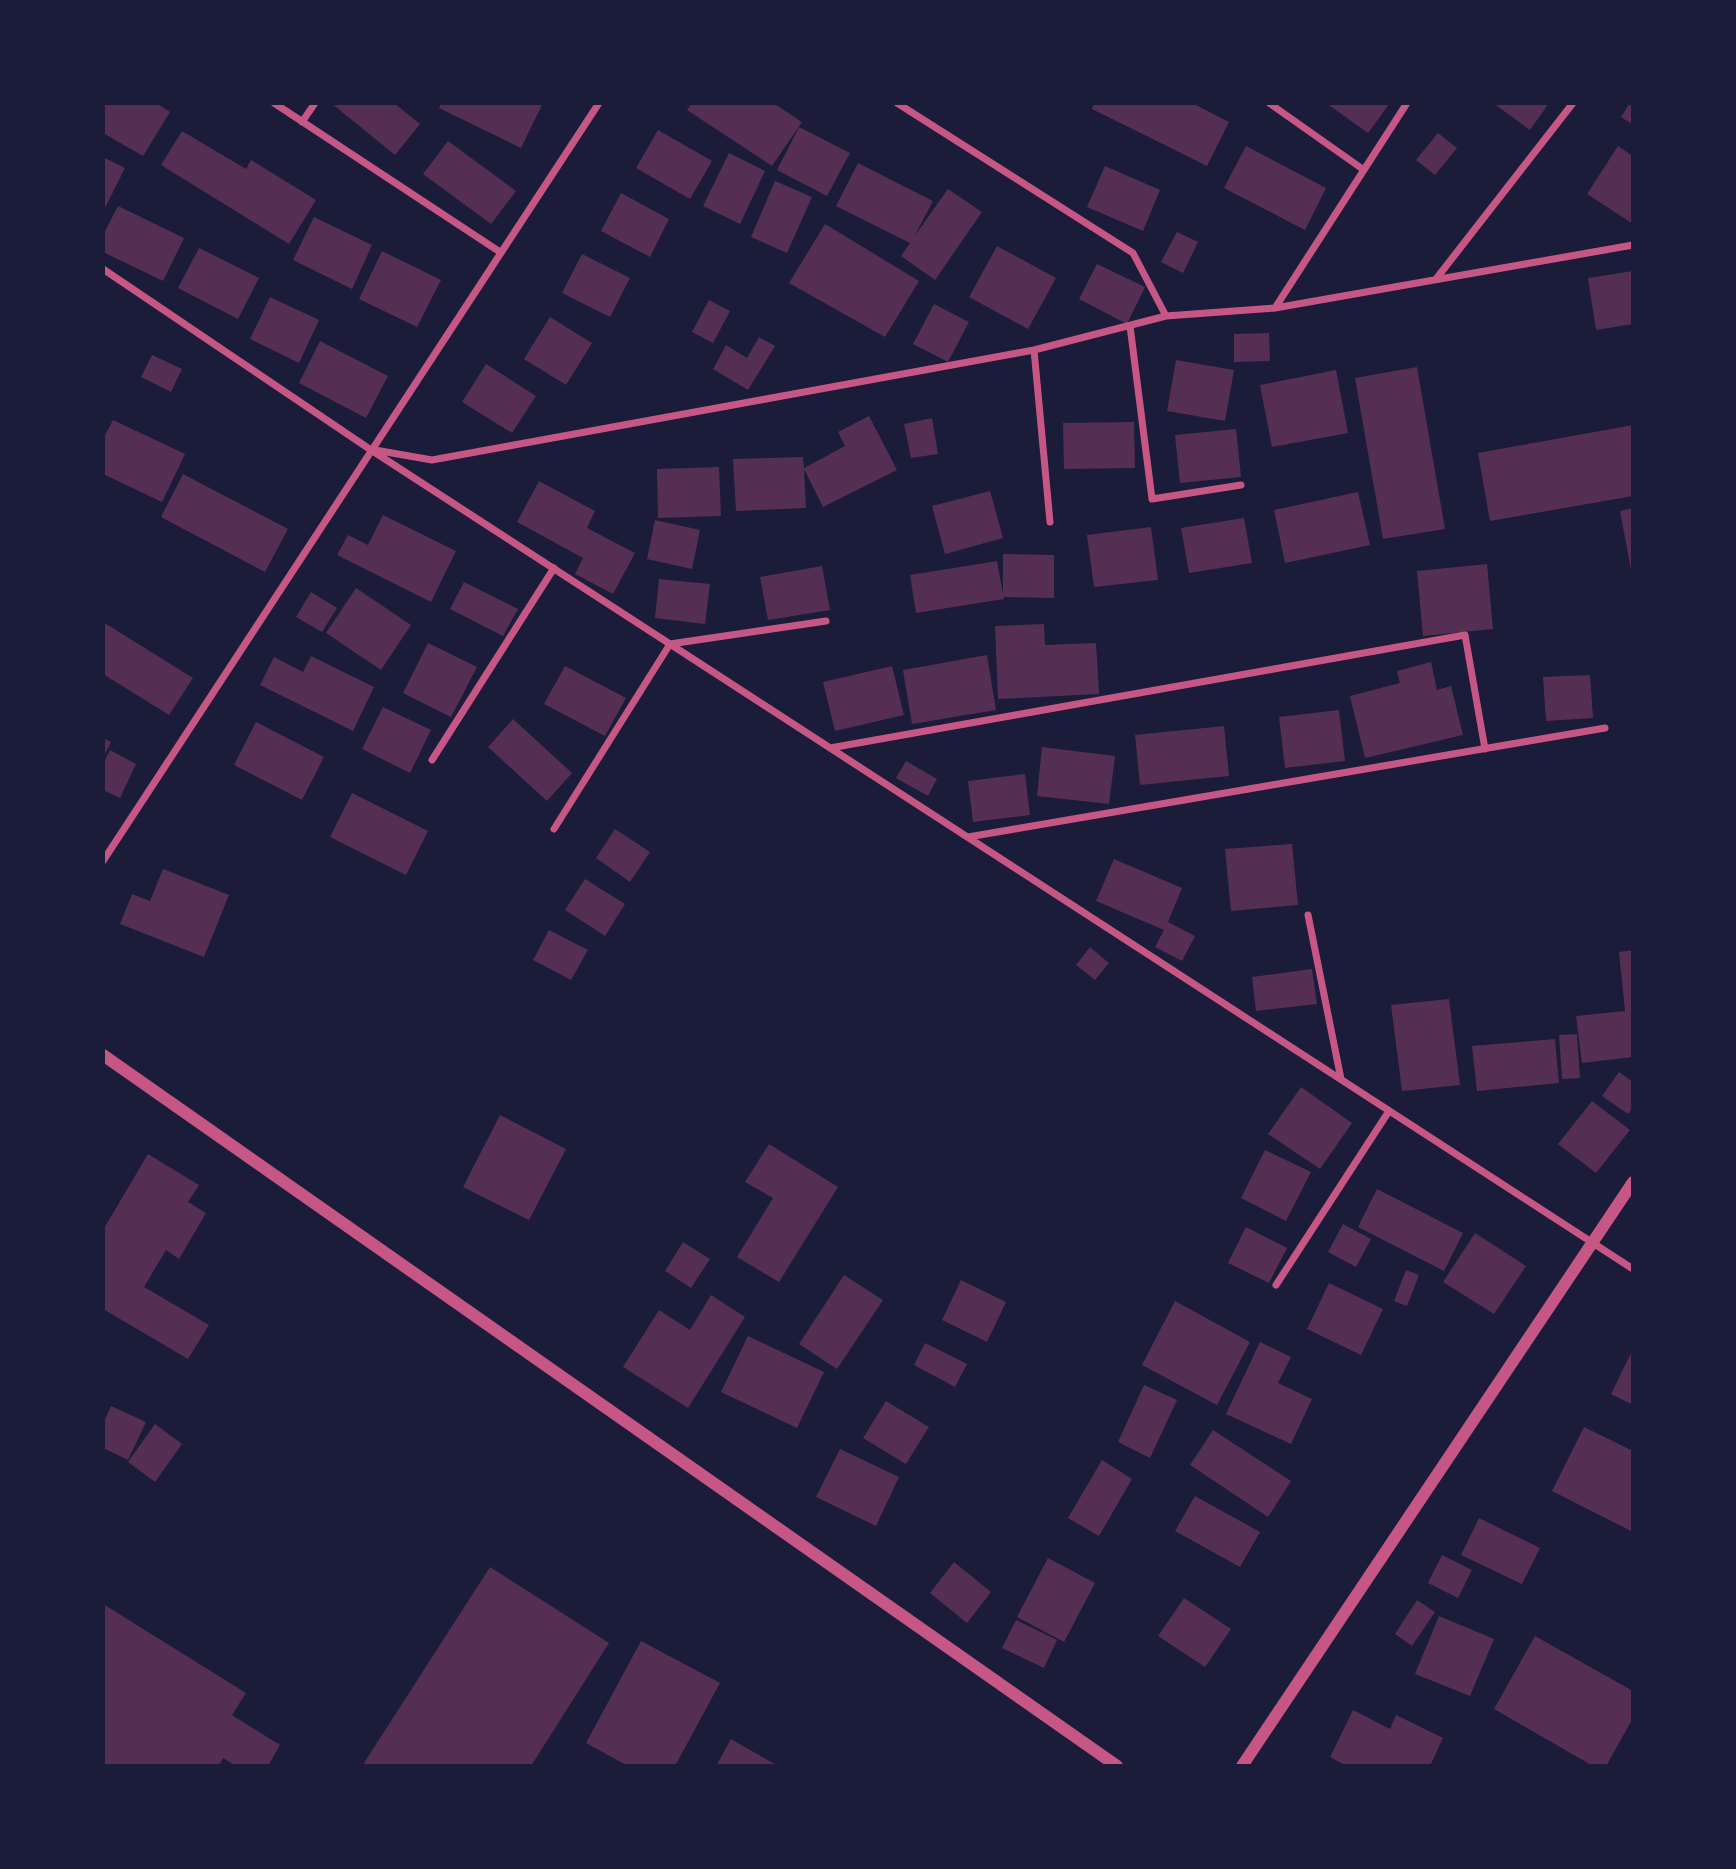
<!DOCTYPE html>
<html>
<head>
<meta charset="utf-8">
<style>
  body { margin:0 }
  #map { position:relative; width:1736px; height:1869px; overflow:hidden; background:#1b1b3a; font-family:Mulish,sans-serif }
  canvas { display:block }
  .frame { position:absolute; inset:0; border:105px solid #1b1b3a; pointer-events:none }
</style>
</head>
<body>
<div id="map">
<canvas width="1736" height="1869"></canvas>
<div class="frame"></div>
</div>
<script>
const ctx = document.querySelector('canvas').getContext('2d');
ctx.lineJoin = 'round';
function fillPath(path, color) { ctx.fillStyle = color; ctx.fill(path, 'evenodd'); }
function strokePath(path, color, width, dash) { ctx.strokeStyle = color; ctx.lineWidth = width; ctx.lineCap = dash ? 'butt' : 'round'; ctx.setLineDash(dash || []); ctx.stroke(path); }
fillPath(new Path2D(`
  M103 103H156L170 112 143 156 103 133Z
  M331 103H394L420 124 395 155Z
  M441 103H543L521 148 439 108Z
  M692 103H773L802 122 772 166 687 110Z
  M1094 103H1192L1229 122 1207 166 1092 109Z
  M1326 103H1390L1368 133Z
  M1493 103H1549L1530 130Z
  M1630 103H1633V125L1621 117Z
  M799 127 850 153 827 196 777 170Z
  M658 130 712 161 690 199 636 168Z
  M182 131 246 169 251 160 316 200 289 244 161 165Z
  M1438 133 1457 148 1435 175 1416 160Z
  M448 141 516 191 491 224 423 174Z
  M1246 146 1326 188 1305 230 1224 188Z
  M1618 146 1633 156V224L1587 194Z
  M729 153 765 171 740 224 703 206Z
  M103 157 125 168 103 212Z
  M858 163 933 201 914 237 948 189 982 212 935 280 901 256 910 243 836 206Z
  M1105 166 1160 190 1143 231 1087 207Z
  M775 181 812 197 787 253 751 237Z
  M621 193 669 219 650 257 601 231Z
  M118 206 184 238 163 281 103 252V235Z
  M314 217 372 245 352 289 293 260Z
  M825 224 919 281 885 337 789 283Z
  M1177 232 1198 242 1183 273 1161 262Z
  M997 246 1056 278 1028 329 969 297Z
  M199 248 259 278 238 319 178 288Z
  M382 251 441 280 417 327 359 299Z
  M582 254 630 278 610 317 562 293Z
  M1097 264 1145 287 1127 324 1079 299Z
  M1633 271V324L1596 330 1588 278Z
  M270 297 319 320 299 363 250 339Z
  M709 300 730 311 713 343 692 332Z
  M934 304 969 322 948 362 913 344Z
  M550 317 592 343 566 385 524 359Z
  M1269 333 1270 361 1234 362V334Z
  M759 337 775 346 748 390 713 369 726 345 747 358Z
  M320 341 388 376 366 418 299 383Z
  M152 355 182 369 171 392 141 377Z
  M1176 360 1234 370 1225 421 1167 411Z
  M486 364 536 396 512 433 462 402Z
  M1417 367 1445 529 1383 539 1355 378Z
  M1336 370 1348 433 1272 447 1260 385Z
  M869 416 897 470 823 507 804 469 806 508 736 511 733 459 803 457 804 468 845 446 838 432Z
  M932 418 938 454 911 458 904 424Z
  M113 420 185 454 162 502 103 474V439Z
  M1134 422 1135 468 1064 469 1063 423Z
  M1633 425V496L1490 521 1478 453Z
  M1236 429 1241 477 1180 483 1175 435Z
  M719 467 721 516 658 518 657 469Z
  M183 474 288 529 265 572 161 517Z
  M539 481 595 511 587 528 635 553 613 594 575 574 583 558 517 522Z
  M990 491 1003 538 945 554 932 506Z
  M1358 492 1370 545 1285 563 1274 510Z
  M1633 508V570H1631L1620 511Z
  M383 515 456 551 431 602 337 555 348 535 368 545Z
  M1244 518 1252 563 1189 573 1181 528Z
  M655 520 700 530 692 569 647 559Z
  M1151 527 1158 580 1094 587 1087 535Z
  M1003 554 1054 555V598L1004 597V599L916 613 910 575 997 561 1003 594Z
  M1487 564 1493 629 1423 636 1417 571Z
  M822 566 830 610 768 620 760 577Z
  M659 579 710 584 705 624 655 618Z
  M464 582 518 609 503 636 450 609Z
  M356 588 411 625 381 670 326 633Z
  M311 592 337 608 322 632 296 617Z
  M103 622 193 678 169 715 103 674Z
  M1044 624 1045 645 1096 643 1099 694 998 699 995 626Z
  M428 643 477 667 451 717 403 693Z
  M987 655 996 710 912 724 903 670Z
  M311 656 374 687 353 731 260 685 274 657 303 672Z
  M1431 662 1437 690 1451 686 1463 735 1365 758 1350 696 1400 683 1397 671Z
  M565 666 626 698 605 736 544 704Z
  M892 666 904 715 835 731 823 682Z
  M1590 675 1593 718 1546 721 1543 677Z
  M383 707 431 730 410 773 362 749Z
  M1339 710 1345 761 1285 768 1279 717Z
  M513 719 572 773 547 801 488 747Z
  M256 722 324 757 302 800 234 765Z
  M1224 726 1229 776 1140 785 1135 735Z
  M103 738 111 742 103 758Z
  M1042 747 1115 756 1109 804 1037 796Z
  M110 750 136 764 120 798 103 790V764Z
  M906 761 937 779 928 796 896 778Z
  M1025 774 1030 815 973 822 968 781Z
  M352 793 428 831 406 875 330 837Z
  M615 829 650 852 630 882 596 858Z
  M1292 844 1298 905 1231 911 1225 849Z
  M1114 859 1182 888 1168 922 1195 936 1182 961 1155 947 1164 930 1096 901Z
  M163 869 229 895 204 957 120 924 132 894 150 901Z
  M585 879 625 904 605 936 565 910Z
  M549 930 588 950 571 980 533 960Z
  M1090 947 1109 963 1095 980 1076 965Z
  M1633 950V1057L1582 1063 1576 1016 1625 1011 1619 952Z
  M1312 969 1317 1004 1256 1011 1252 977Z
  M1449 999 1460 1085 1402 1091 1391 1005Z
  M1577 1034 1580 1078 1562 1079 1559 1035Z
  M1555 1039 1559 1083 1477 1091 1472 1046Z
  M1619 1072 1633 1082V1107L1628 1114 1602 1096Z
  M1301 1087 1352 1123 1320 1169 1268 1134Z
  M1592 1101 1630 1130 1596 1173 1558 1144Z
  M500 1115 566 1149 529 1220 463 1187Z
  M769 1144 838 1187 779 1282 737 1257 773 1198 745 1182Z
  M1265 1150 1311 1172 1286 1221 1241 1198Z
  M148 1154 199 1185 188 1202 206 1213 179 1259 166 1250 144 1287 209 1325 188 1359 103 1309V1230Z
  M1377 1189 1463 1233 1444 1271 1358 1227Z
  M1343 1224 1371 1239 1356 1267 1328 1252Z
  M1246 1227 1287 1248 1269 1283 1228 1263Z
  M1475 1233 1526 1266 1494 1314 1443 1282Z
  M683 1242 710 1259 691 1288 665 1271Z
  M1406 1270 1419 1275 1407 1306 1394 1301Z
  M844 1275 883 1300 837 1369 799 1344Z
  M961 1280 1006 1302 987 1342 942 1320Z
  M1329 1283 1383 1309 1361 1355 1307 1329Z
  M711 1295 745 1317 688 1408 623 1367 659 1310 690 1330Z
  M1175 1301 1250 1342 1217 1405 1142 1365Z
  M748 1336 824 1372 797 1428 721 1392Z
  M1260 1342 1291 1357 1278 1383 1312 1399 1291 1444 1226 1414Z
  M925 1343 967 1364 955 1387 914 1365Z
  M1633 1349V1405L1611 1394Z
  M1144 1385 1177 1400 1150 1458 1118 1442Z
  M886 1401 929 1427 906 1464 863 1438Z
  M111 1406 146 1422 128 1460 103 1448V1424Z
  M155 1424 182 1444 155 1482 128 1462Z
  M1584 1427 1633 1451V1532L1552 1491Z
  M1213 1430 1291 1481 1268 1517 1190 1465Z
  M840 1449 899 1477 876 1526 816 1497Z
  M1102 1460 1132 1479 1099 1536 1068 1518Z
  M1195 1496 1260 1532 1240 1567 1175 1531Z
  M1479 1518 1540 1548 1522 1584 1461 1555Z
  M1442 1555 1472 1570 1458 1598 1428 1583Z
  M1048 1558 1095 1583 1064 1642 1017 1617Z
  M954 1562 991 1592 967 1623 930 1593Z
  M490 1567 609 1643 531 1766H368L364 1763Z
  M1184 1598 1231 1629 1205 1667 1158 1636Z
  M1417 1600 1435 1612 1412 1646 1395 1634Z
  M103 1604 246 1693 232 1715 280 1745 268 1766H236L223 1758 219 1766H103Z
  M1439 1616 1494 1639 1470 1696 1415 1674Z
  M1016 1620 1057 1640 1044 1668 1002 1648Z
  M1535 1636 1633 1691V1718L1606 1766H1593L1494 1709Z
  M641 1641 720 1683 675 1766H628L586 1743Z
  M1353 1710 1390 1729 1396 1715 1443 1738 1430 1766H1347L1330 1757Z
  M731 1739 778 1766H716Z`), '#542f53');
strokePath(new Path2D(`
  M274 103 500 252
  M897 103 1133 253 1166 316
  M1269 103 1364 170
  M302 122 315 103
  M103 269 371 450 1633 1269
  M1436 279 1573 103
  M1275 308 1407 103
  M1130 326 1152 499 1241 485
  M1034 350 1050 522
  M375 450 432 460 1034 350 1166 316 1275 308 1633 245
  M830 748 1465 635 1485 749
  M432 760 554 568
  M554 829 670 644 826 621
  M968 837 1605 728
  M103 861 599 103
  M1308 915 1341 1079
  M1276 1285 1389 1111`), '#c65784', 7);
strokePath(new Path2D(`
  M103 1055 1117 1766
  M1242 1766 1633 1182`), '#c65784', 12);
</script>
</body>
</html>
